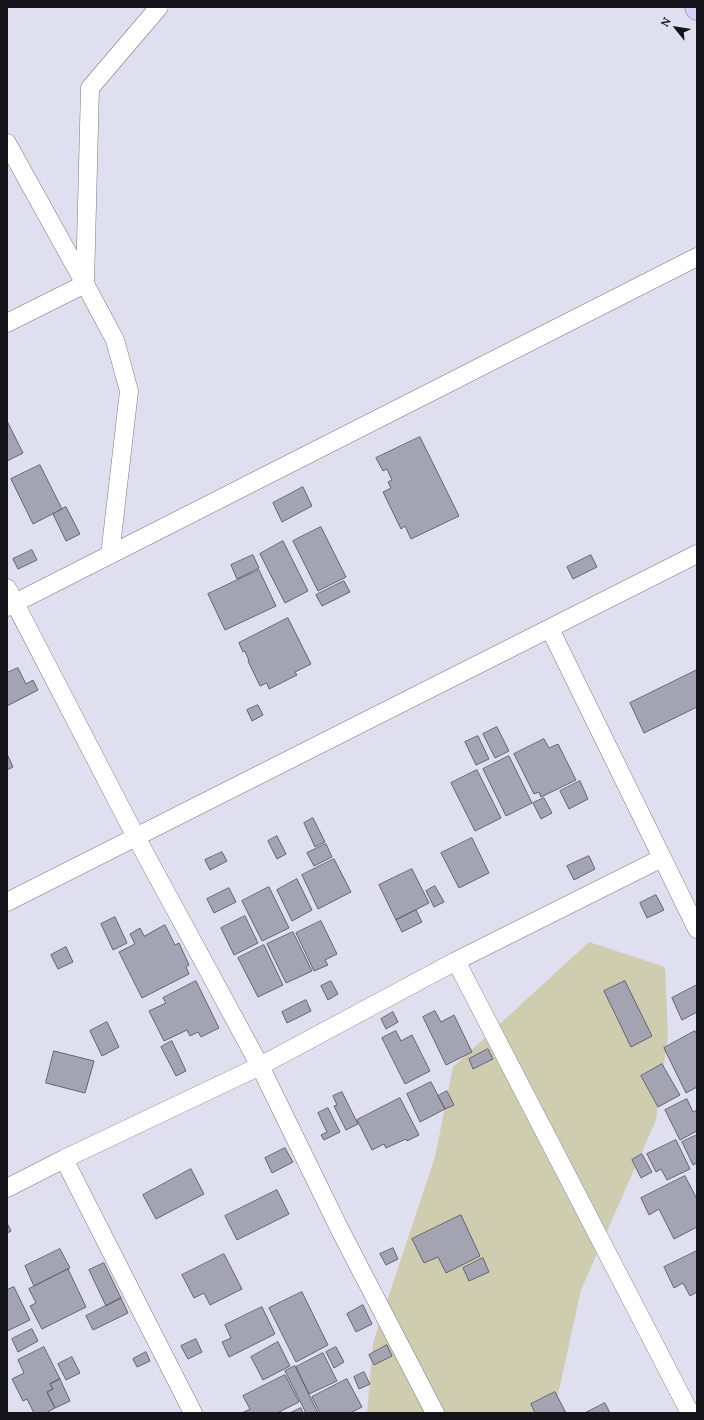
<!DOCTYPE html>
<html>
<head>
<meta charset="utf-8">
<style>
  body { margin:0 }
  #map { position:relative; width:704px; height:1420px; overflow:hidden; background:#e0dfef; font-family:Lora,serif }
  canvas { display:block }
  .frame { position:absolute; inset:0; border:8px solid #15141a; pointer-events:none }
  .north { position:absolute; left:656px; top:8px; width:40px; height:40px; -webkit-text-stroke:3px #e0dfef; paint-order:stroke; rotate:300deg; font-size:11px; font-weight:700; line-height:16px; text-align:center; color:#15141a }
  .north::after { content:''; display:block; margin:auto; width:14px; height:18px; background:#15141a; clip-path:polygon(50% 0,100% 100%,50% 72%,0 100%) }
</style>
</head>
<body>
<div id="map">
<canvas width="704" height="1420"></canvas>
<div class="frame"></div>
<div class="north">N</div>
</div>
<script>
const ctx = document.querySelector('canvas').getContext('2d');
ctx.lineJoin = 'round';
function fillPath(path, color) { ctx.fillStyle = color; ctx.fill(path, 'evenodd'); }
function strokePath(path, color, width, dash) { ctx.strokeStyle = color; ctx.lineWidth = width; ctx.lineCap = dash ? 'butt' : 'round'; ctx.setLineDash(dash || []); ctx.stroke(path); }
fillPath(new Path2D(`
  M589 942 665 967 668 1036 656 1120 581 1290 554 1413H367L373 1343 435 1157 453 1067Z`), '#cfcdb0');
const building = new Path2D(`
  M7 421 23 453 7 461Z
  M420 437 459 516 411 539 405 526 401 529 383 492 391 488 388 482 392 480 387 469 383 471 376 458Z
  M40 465 62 509 33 524 11 479Z
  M303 487 312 506 282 522 273 503Z
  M66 507 80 534 66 541 53 514Z
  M321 527 346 577 318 591 293 541Z
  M283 541 308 591 285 603 260 554Z
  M32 550 37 560 18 569 13 559Z
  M253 555 259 568 237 579 231 565Z
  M591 555 597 567 573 579 567 567Z
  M259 570 276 606 225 630 208 594Z
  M344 581 350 592 322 606 316 595Z
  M288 618 311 664 295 672 297 675 269 689 267 683 260 686 248 661H249L245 651 243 652 239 643Z
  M18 668 26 684 33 680 38 690 7 706V673Z
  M697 670V707L644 733 630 703Z
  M258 705 263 715 252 721 247 710Z
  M497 727 509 751 495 758 483 734Z
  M478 736 489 759 476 765 465 742Z
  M544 739 549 748 558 744 576 780 541 797 539 792 534 794 514 754Z
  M7 754 13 767 7 770Z
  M509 756 532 803 506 816 483 769Z
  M477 770 501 818 475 831 451 783Z
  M580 781 588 799 569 809 560 791Z
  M544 798 552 813 541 819 533 803Z
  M313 818 325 842 315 847 304 823Z
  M277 836 286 854 277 859 268 841Z
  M472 838 489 873 459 888 441 853Z
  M326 844 332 857 314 866 307 853Z
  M222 852 227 861 210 870 205 860Z
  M589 856 595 869 574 880 567 866Z
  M334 859 351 892 318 909 302 875Z
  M412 869 429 903 396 920 379 885Z
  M297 879 312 910 292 921 277 890Z
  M435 886 444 902 434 907 426 891Z
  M269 887 289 928 262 941 242 901Z
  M229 888 236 902 214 913 207 899Z
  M656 895 664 910 647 918 640 903Z
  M416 910 422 922 402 932 396 920Z
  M245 916 258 943 234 955 221 928Z
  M115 917 127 943 113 950 101 924Z
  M321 921 337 954 325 960 328 965 314 971 296 933Z
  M165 925 175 945 179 943 189 965 186 967 189 974 142 998 119 952 135 944 130 934 140 928 144 936Z
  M293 932 312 971 286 983 267 944Z
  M264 945 283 985 258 997 238 958Z
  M66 947 73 962 58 969 51 955Z
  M196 981 219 1028 201 1037 198 1032 190 1036 187 1030 164 1041 149 1011 166 1003 163 998Z
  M331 981 338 994 328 1000 321 986Z
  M625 981 652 1036 631 1047 604 991Z
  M697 985V1012L682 1020 672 998Z
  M306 1000 311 1011 287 1023 282 1012Z
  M435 1011 441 1022 454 1015 472 1052 446 1065 423 1017Z
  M393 1012 398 1022 386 1029 381 1019Z
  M107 1022 119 1047 102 1056 90 1031Z
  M396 1031 401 1041 412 1035 430 1071 405 1084 382 1038Z
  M695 1031 697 1035V1087L686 1093 664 1048Z
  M172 1041 186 1071 176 1076 161 1047Z
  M488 1049 493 1059 473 1069 469 1059Z
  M54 1051 94 1061 85 1093 46 1083Z
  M662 1064 680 1095 658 1107 641 1076Z
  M431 1082 445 1109 420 1122 407 1094Z
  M447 1091 454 1105 445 1109 438 1096Z
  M342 1092 358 1124 346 1130 334 1106 337 1105 333 1096Z
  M400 1098 419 1135 407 1141 406 1139 386 1148 384 1144 372 1150 357 1120Z
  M687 1099 693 1112 697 1110V1131L680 1140 665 1110Z
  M328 1108 340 1132 324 1140 321 1135 327 1132 318 1113Z
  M697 1135V1163L693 1165 682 1142Z
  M676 1140 690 1169 667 1180 661 1169 656 1172 647 1154Z
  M285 1148 293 1162 272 1173 265 1158Z
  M642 1154 652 1172 641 1178 632 1160Z
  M191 1169 204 1194 156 1219 143 1195Z
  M685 1176 697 1199V1227L674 1239 659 1209 649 1215 641 1198Z
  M277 1190 289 1214 237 1240 225 1216Z
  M461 1215 480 1256 446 1273 438 1257 424 1263 412 1239Z
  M7 1223 11 1231 7 1233Z
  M393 1248 398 1259 386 1265 380 1254Z
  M60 1249 70 1268 34 1286 25 1266Z
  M697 1251V1292L690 1296 683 1283 674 1288 664 1267Z
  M224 1254 242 1289 210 1305 204 1293 194 1298 182 1275Z
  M483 1258 489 1272 469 1281 463 1268Z
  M104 1263 121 1298 106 1306 89 1270Z
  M68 1269 86 1307 42 1329 30 1306 36 1303 29 1289Z
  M14 1287 30 1320 7 1331V1290Z
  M302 1292 328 1345 296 1362 269 1308Z
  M121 1298 128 1313 93 1330 86 1316Z
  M363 1305 372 1324 356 1332 347 1314Z
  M262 1307 275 1334 229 1357 222 1342 231 1338 225 1325Z
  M32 1329 38 1341 18 1352 12 1339Z
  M196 1339 202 1352 188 1359 181 1346Z
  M278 1342 290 1366 263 1380 251 1357Z
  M387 1345 392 1356 374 1365 369 1355Z
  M44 1347 60 1379 50 1384 53 1389 47 1392 55 1408 46 1413H34L27 1399 23 1401 12 1379 24 1373 18 1360Z
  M336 1347 344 1362 334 1368 326 1352Z
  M146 1352 150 1361 137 1367 133 1359Z
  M323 1353 337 1381 309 1394 296 1367Z
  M72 1357 80 1373 66 1380 58 1364Z
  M295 1366 318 1413H306L285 1371Z
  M364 1372 370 1384 359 1389 354 1377Z
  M285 1375 299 1402 277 1413H242L250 1409 243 1396Z
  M60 1379 70 1401 55 1408 47 1392 53 1389 50 1384Z
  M347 1379 362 1407 350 1413H320L312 1397Z
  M555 1392 566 1413H535L531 1404Z
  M605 1403 610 1413H585Z
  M301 1408 303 1413H290Z`);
fillPath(building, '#a4a3b2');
strokePath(building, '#656371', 1);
const street = new Path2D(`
  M7 143 85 284 115 340 129 391 110 555
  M85 283 90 88 159 7
  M7 323 85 284
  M7 588 136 837 260 1066 340 1230 435 1413
  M7 607 697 257
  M550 629 697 929
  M7 902 697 554
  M456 961 690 1413
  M64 1159 193 1413
  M7 1188 64 1159 260 1066 456 961 662 858`);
const primary = new Path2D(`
  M696 7 697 9`);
strokePath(street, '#797886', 19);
strokePath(primary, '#807ba8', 23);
strokePath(street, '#fff', 18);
strokePath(primary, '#d6d1f8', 22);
</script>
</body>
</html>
